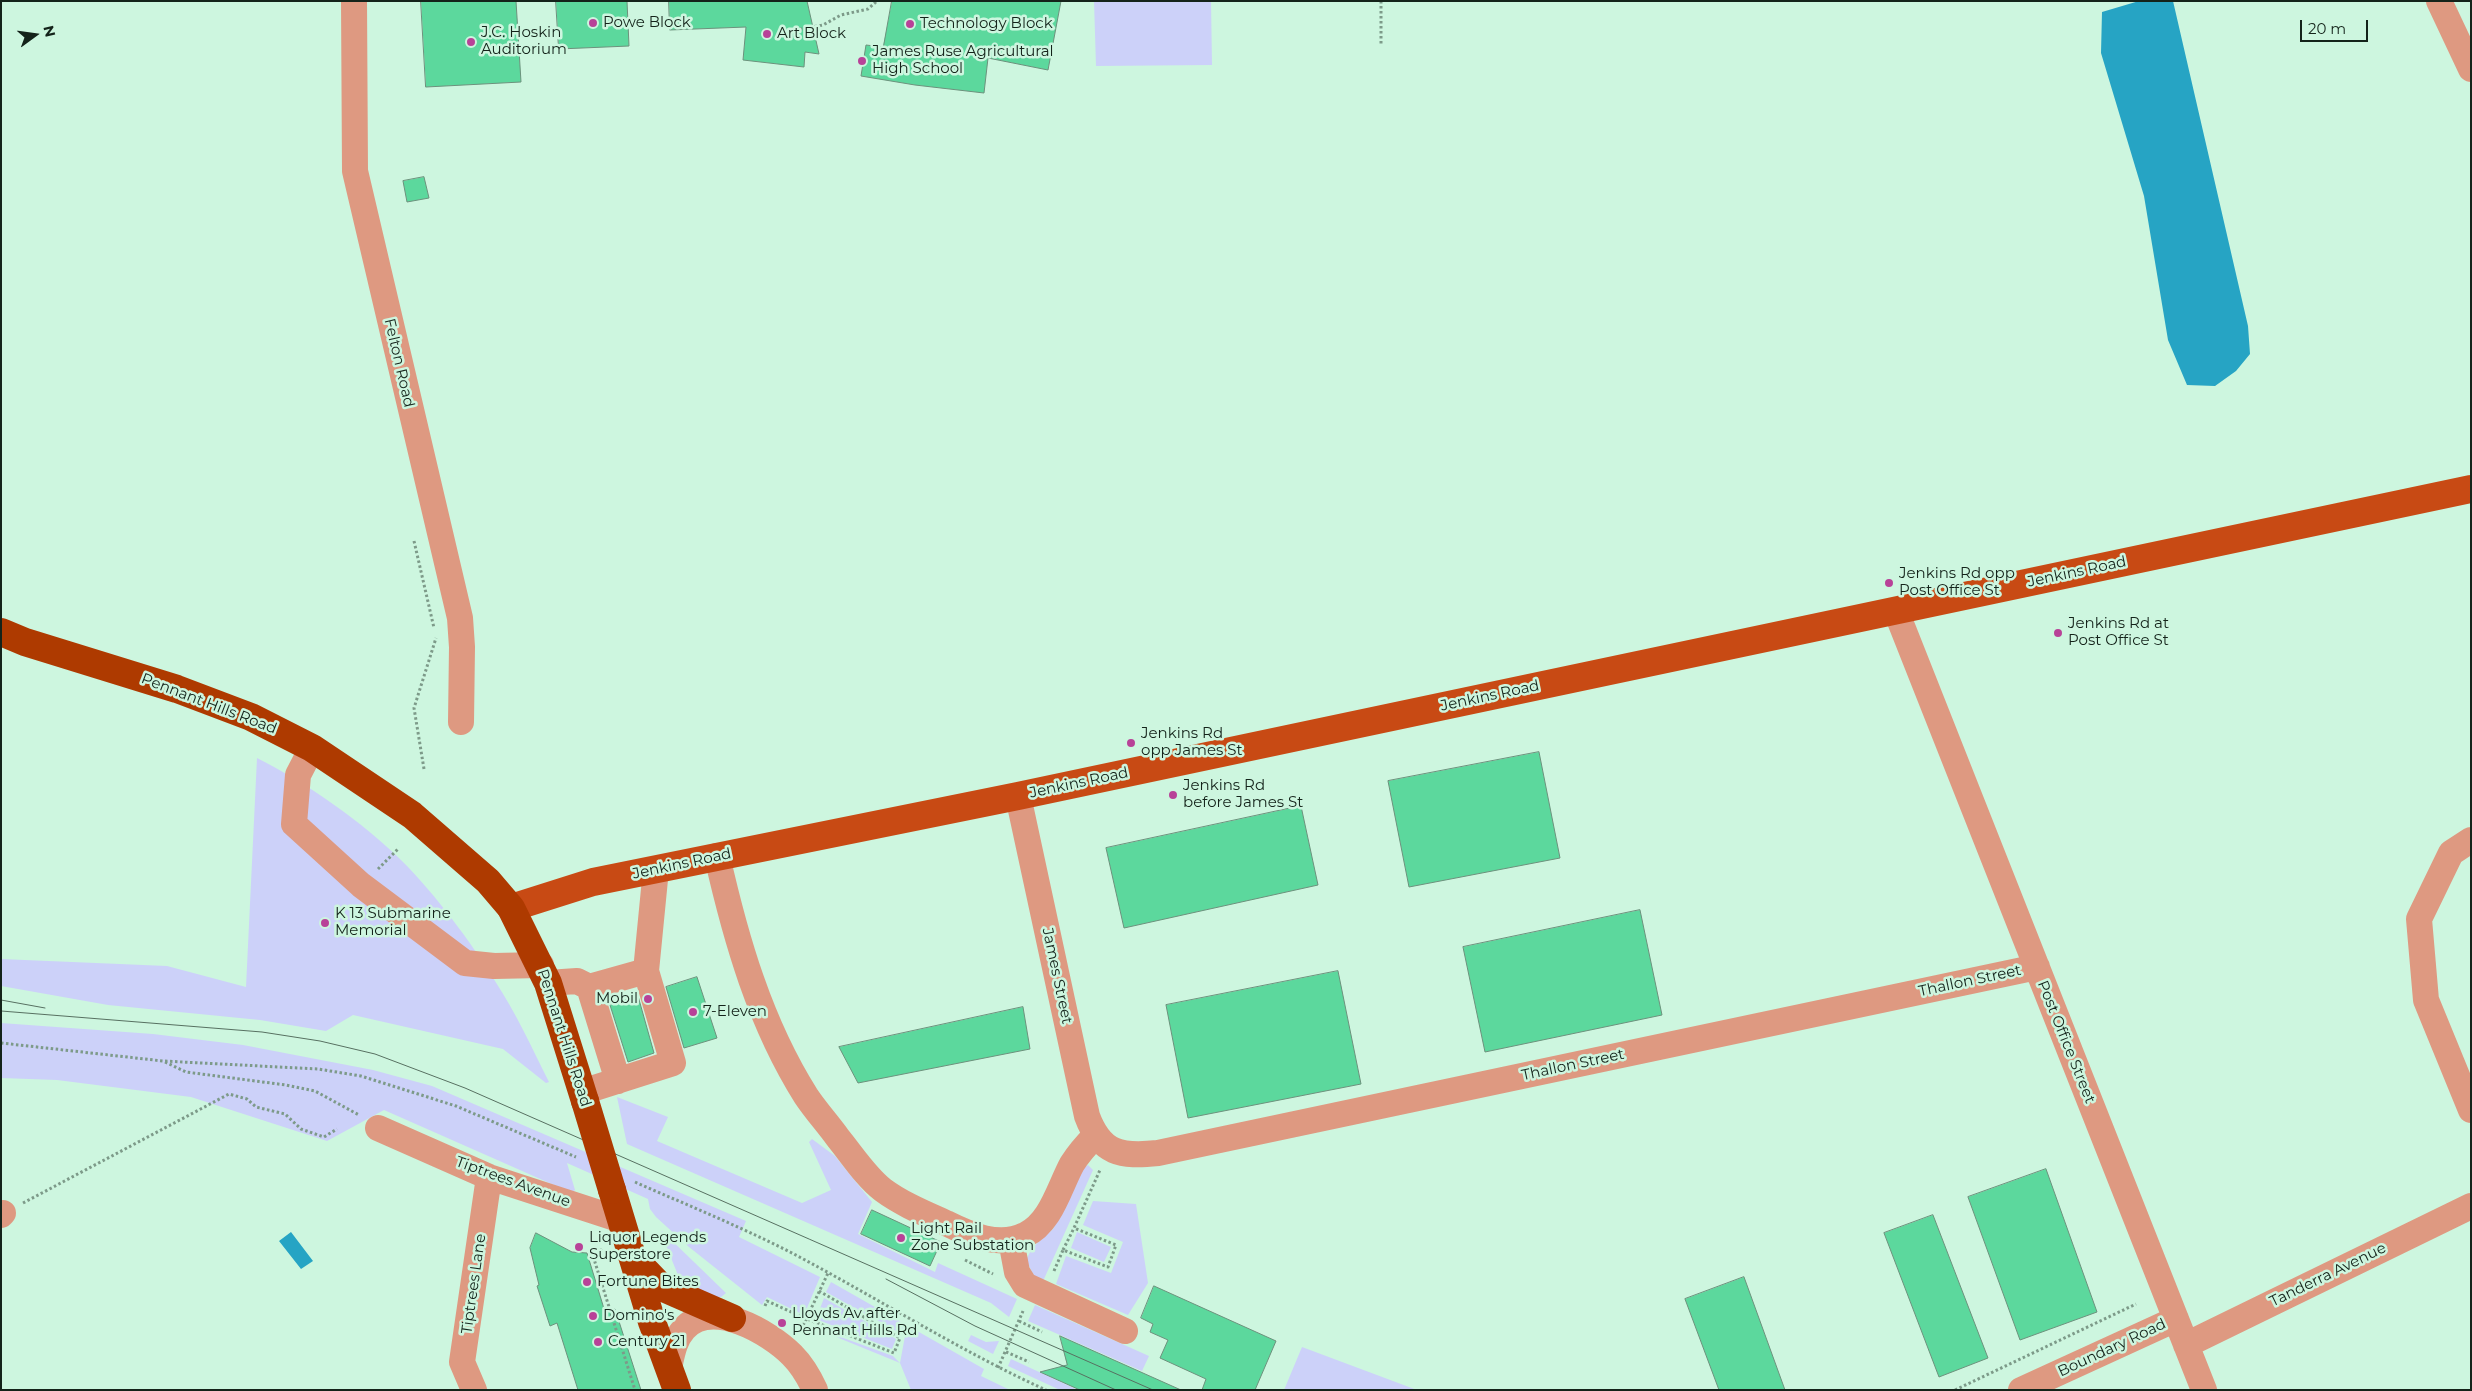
<!DOCTYPE html>
<html>
<head>
<meta charset="utf-8">
<style>
  body { margin:0 }
  #map { position:relative; width:2472px; height:1391px; overflow:hidden; background:#cdf6df; font-family:Montserrat,sans-serif }
  canvas { display:block }
  .frame { position:absolute; inset:0; border:2px solid #14231a; pointer-events:none }
  .north { position:absolute; left:10px; top:10px; width:50px; height:50px; -webkit-text-stroke:4px #cdf6df; paint-order:stroke; rotate:76deg; font-size:14px; font-weight:700; line-height:20px; text-align:center; color:#14231a }
  .north::after { content:''; display:block; margin:auto; width:18px; height:22px; background:#14231a; clip-path:polygon(50% 0,100% 100%,50% 72%,0 100%) }
  .scale { position:absolute; left:2300px; top:20px; width:68px; height:22px; box-sizing:border-box; border:2px solid #14231a; border-top:0; padding-left:6px; font-size:15px; line-height:18px; white-space:nowrap; color:#14231a; -webkit-text-stroke:4px #cdf6df; paint-order:stroke }
</style>
</head>
<body>
<div id="map">
<canvas width="2472" height="1391"></canvas>
<div class="frame"></div>
<div class="north">N</div>
<div class="scale">20 m</div>
</div>
<script>
const ctx = document.querySelector('canvas').getContext('2d');
ctx.lineJoin = 'round';
function fillPath(path, color) { ctx.fillStyle = color; ctx.fill(path, 'evenodd'); }
function strokePath(path, color, width, dash) { ctx.strokeStyle = color; ctx.lineWidth = width; ctx.lineCap = dash ? 'butt' : 'round'; ctx.setLineDash(dash || []); ctx.stroke(path); }
function drawText(font, color, halo, rows, align = 'center') {
  ctx.font = font + ' Montserrat,sans-serif'; ctx.lineWidth = 5; ctx.setLineDash([]); ctx.textBaseline = 'middle'; ctx.strokeStyle = halo; ctx.fillStyle = color; for (const [text, x, y, turn = 0] of rows) {
    ctx.save(); ctx.translate(x, y); ctx.rotate((+turn || 0) * Math.PI / 180); ctx.textAlign = isNaN(turn) ? turn : align; if (halo) ctx.strokeText(text, 0, 0); ctx.fillText(text, 0, 0); ctx.restore();
  }
}
fillPath(new Path2D(`
  M1094 1H1211L1212 65 1096 66Z
  M257 758C305 782 364 823 402 861 435 894 471 942 495 981 516 1013 532 1048 549 1082L546 1083 503 1049 353 1015 326 1031 260 1020 108 1005 1 986V959L167 966 246 987Z
  M1 1023 153 1034 243 1045 373 1070 432 1086 746 1221 739 1237 820 1277 804 1315 767 1297 762 1305 689 1247 656 1217 650 1209 648 1199 567 1163 575 1190 572 1193 384 1110 327 1141 191 1097 57 1080 1 1078Z
  M617 1097 668 1117 657 1141 802 1203 831 1190 809 1142 812 1139 835 1156 872 1202 858 1234 935 1272 938 1263 1017 1299 1009 1317 991 1303 627 1144Z
  M1088 1165 1093 1170 1044 1279 1037 1282 1026 1260 1032 1248 1053 1229 1081 1170Z
  M1093 1201 1136 1204 1148 1283 1128 1315 1056 1284 1066 1256 1111 1273 1123 1242 1083 1225Z
  M662 1231 726 1293 721 1297H716L682 1285 661 1233Z
  M1077 1232 1111 1247 1104 1262 1071 1248Z
  M831 1282 984 1369 981 1376 1010 1390H911L900 1363 802 1323 893 1356 900 1363 905 1336 826 1292Z
  M824 1298 896 1339 892 1349 816 1319Z
  M1035 1305 1149 1356 1142 1371 1028 1321Z
  M971 1335 986 1342 999 1341 993 1354 968 1341Z
  M1302 1347 1417 1390H1284Z
  M1011 1359 1078 1390H1060L1008 1366Z`), '#ccd1f9');
fillPath(new Path2D(`
  M2139 1H2173L2248 326 2250 354 2236 371 2215 386 2187 385 2168 340 2144 196 2101 53 2102 12Z
  M291 1232 313 1261 301 1269 279 1241Z`), '#26a4c4');
const building = new Path2D(`
  M421 1H516L521 82 426 87Z
  M556 1H627L629 46 559 49Z
  M669 1H807L819 54 805 52 804 67 743 60 746 27 670 30Z
  M892 1H1061L1048 70 988 58 984 93 915 85 861 76 866 45 883 47Z
  M424 177 429 198 407 202 403 181Z
  M1539 752 1560 858 1409 887 1388 781Z
  M1301 806 1318 885 1124 928 1106 848Z
  M1640 910 1662 1015 1485 1052 1463 947Z
  M1338 971 1361 1084 1188 1118 1166 1005Z
  M697 977 717 1038 684 1048 666 987Z
  M638 996 654 1053 628 1062 610 1005Z
  M1023 1007 1030 1049 858 1083 839 1047Z
  M2046 1169 2097 1312 2020 1340 1968 1197Z
  M872 1210 941 1242 930 1266 861 1234Z
  M1933 1215 1988 1358 1939 1377 1884 1233Z
  M536 1233 572 1252 587 1253 605 1312 615 1309 641 1390H578L557 1323 550 1326 537 1286 539 1285 530 1248Z
  M1744 1277 1785 1390H1719L1685 1299Z
  M1154 1286 1276 1341 1255 1390H1202L1206 1379 1160 1358 1168 1340 1150 1332 1153 1324 1141 1318Z
  M1060 1336 1181 1390H1080L1040 1372 1067 1365Z`);
fillPath(building, '#5cd89d');
strokePath(building, '#6c917c', 1);
strokePath(new Path2D(`
  M1381 1V45
  M790 31 823 25 841 15 868 9 877 1
  M414 541 434 628
  M424 769 414 708 436 638
  M378 869 399 848
  M1 1043 163 1061 318 1069 361 1076 456 1106 576 1157
  M165 1062 186 1072 286 1085 315 1091 359 1115
  M635 1182C687 1205 739 1226 790 1252 876 1297 958 1350 1046 1390
  M23 1203 229 1094 247 1099 256 1107 285 1114 301 1129 324 1137 337 1129
  M602 1249 594 1259 635 1390
  M1063 1250 1074 1228
  M965 1260 993 1274
  M1054 1271 1063 1250 1108 1267 1116 1245 1074 1228 1100 1170
  M765 1306 767 1301 807 1319 894 1353 900 1338 819 1291
  M1019 1321 1042 1332
  M801 1330 828 1273
  M1006 1352 1029 1362
  M998 1368 1023 1311
  M1955 1390 2136 1304`), '#7d9a89', 3, [2.5, 2.5]);
strokePath(new Path2D(`
  M354 1 355 171 460 618 462 647 461 722
  M2439 1 2471 69
  M1896 611 2204 1390
  M312 748 298 775 294 824 361 885 465 963 494 966 541 965
  M1018 796 1087 1116C1101 1154 1121 1157 1158 1153L2037 967
  M2471 840 2451 853 2419 919 2426 1000 2471 1110
  M717 856C736 940 760 1023 806 1096 816 1111 828 1124 838 1138 852 1155 866 1177 883 1190 902 1204 924 1213 946 1223 970 1235 999 1248 1025 1235 1051 1223 1059 1188 1072 1164 1079 1153 1087 1144 1096 1135
  M548 983 577 981 589 987 646 971
  M589 987 618 1081
  M582 1092 673 1063 646 971 656 869
  M378 1128 489 1177 621 1220
  M1 1215 3 1213
  M1011 1240 1017 1272 1025 1285 1125 1331
  M2186 1345 2471 1206
  M669 1368C672 1355 674 1340 684 1329 711 1298 769 1332 792 1355 802 1365 809 1377 815 1390
  M474 1390 462 1362 489 1177
  M2021 1390 2176 1319`), '#de9981', 26);
strokePath(new Path2D(`
  M511 908 593 882 1018 796 2471 489`), '#c84a14', 28);
strokePath(new Path2D(`
  M1 632 25 642 177 689 251 717 312 748 412 815 488 881 511 908 548 983 585 1101
  M612 1190 652 1322 677 1390
  M637 1262 661 1287 732 1318`), '#ae3a00', 28);
strokePath(new Path2D(`
  M1 1000 45 1008
  M1 1011 262 1032 320 1041 375 1054 465 1088 1153 1390
  M886 1279 975 1326 1116 1390`), '#577061', 1);
strokePath(new Path2D(`
  M585 1101 612 1190`), '#ae3a00', 28);
for (const [x, y, r, color] of [
  [593,23,5,"#b84298"],
  [910,24,5,"#b84298"],
  [767,34,5,"#b84298"],
  [471,42,5,"#b84298"],
  [862,61,5,"#b84298"],
  [1889,583,5,"#b84298"],
  [2058,633,5,"#b84298"],
  [1131,743,5,"#b84298"],
  [1173,795,5,"#b84298"],
  [325,923,5,"#b84298"],
  [648,999,5,"#b84298"],
  [693,1012,5,"#b84298"],
  [901,1238,5,"#b84298"],
  [579,1247,5,"#b84298"],
  [587,1282,5,"#b84298"],
  [593,1316,5,"#b84298"],
  [782,1323,5,"#b84298"],
  [598,1342,5,"#b84298"]
]) { const dot = new Path2D(); dot.arc(x, y, r, 0, 2 * Math.PI); ctx.fillStyle = color; ctx.fill(dot); strokePath(dot, '#cdf6df', 2); }
drawText('15px', '#14231a', '#cdf6df', [
  ["Powe Block",603,23],
  ["Technology Block",920,24],
  ["J.C. Hoskin",481,33],
  ["Auditorium",481,50],
  ["Art Block",777,34],
  ["James Ruse Agricultural",872,52],
  ["High School",872,69],
  ["Jenkins Rd opp",1899,574],
  ["Post Office St",1899,591],
  ["Jenkins Rd at",2068,624],
  ["Post Office St",2068,641],
  ["Jenkins Rd",1141,734],
  ["opp James St",1141,751],
  ["Jenkins Rd",1183,786],
  ["before James St",1183,803],
  ["K 13 Submarine",335,914],
  ["Memorial",335,931],
  ["Mobil",638,999,"right"],
  ["7-Eleven",703,1012],
  ["Light Rail",911,1229],
  ["Zone Substation",911,1246],
  ["Liquor Legends",589,1238],
  ["Superstore",589,1255],
  ["Fortune Bites",597,1282],
  ["Lloyds Av after",792,1314],
  ["Pennant Hills Rd",792,1331],
  ["Domino's",603,1316],
  ["Century 21",608,1342]
], 'left');
drawText('15px', '#14231a', '#cdf6df', [
  ["Felton Road",399,363,77],
  ["Jenkins Road",2077,572,-12],
  ["Jenkins Road",1490,696,-12],
  ["Pennant Hills Road",209,704,21],
  ["Jenkins Road",1079,783,-12],
  ["Jenkins Road",682,864,-12],
  ["James Street",1057,976,78],
  ["Thallon Street",1970,981,-12],
  ["Pennant Hills Road",564,1038,72],
  ["Post Office Street",2066,1042,68],
  ["Thallon Street",1573,1065,-12],
  ["Tiptrees Avenue",513,1182,20],
  ["Tanderra Avenue",2328,1275,-26],
  ["Tiptrees Lane",474,1284,-82],
  ["Boundary Road",2112,1348,-25]
]);
</script>
</body>
</html>
